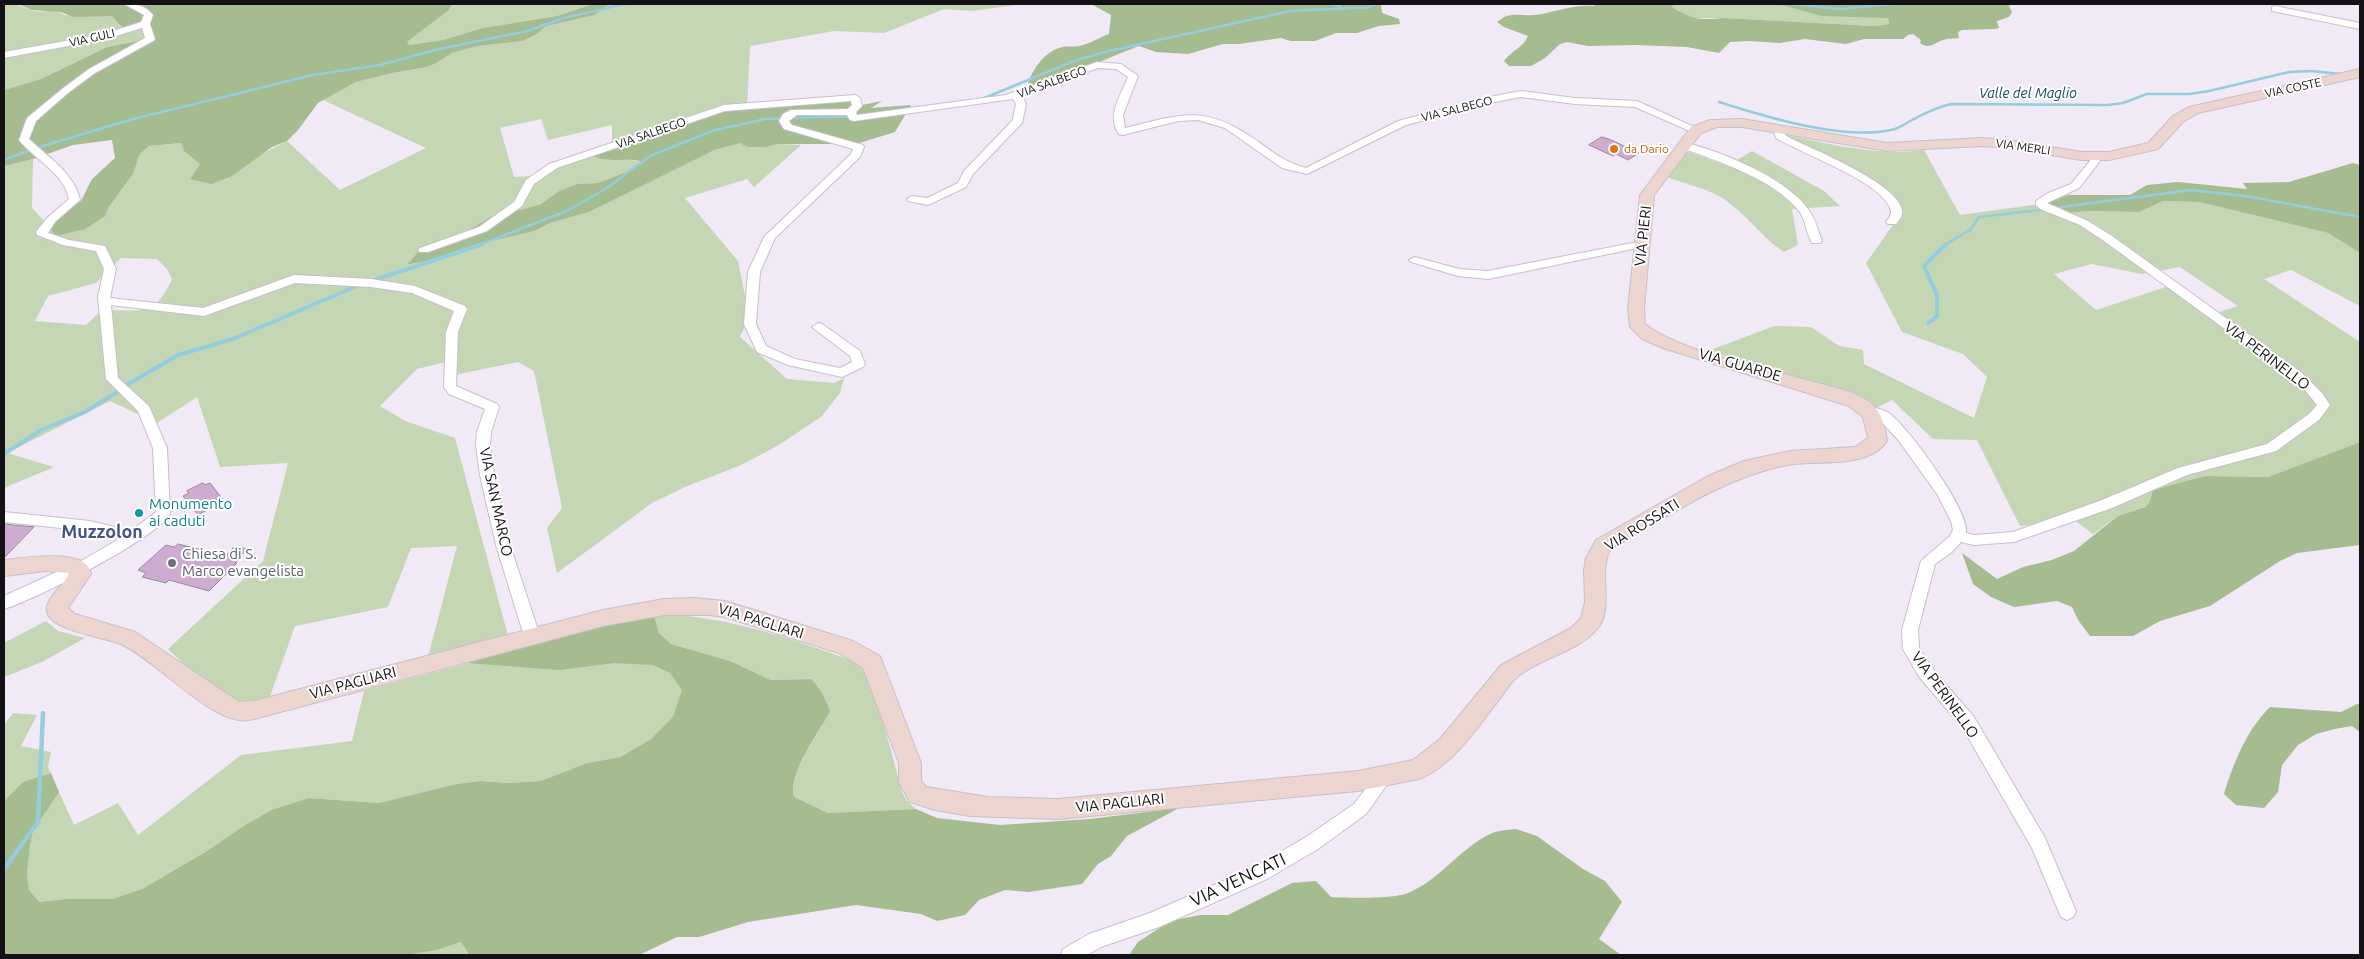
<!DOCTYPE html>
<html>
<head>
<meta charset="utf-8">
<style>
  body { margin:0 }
  #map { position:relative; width:2364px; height:959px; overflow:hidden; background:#f1e9f5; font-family:Ubuntu,sans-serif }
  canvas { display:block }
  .frame { position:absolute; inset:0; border:5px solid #131115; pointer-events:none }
</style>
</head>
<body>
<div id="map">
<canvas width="2364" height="959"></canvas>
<div class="frame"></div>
</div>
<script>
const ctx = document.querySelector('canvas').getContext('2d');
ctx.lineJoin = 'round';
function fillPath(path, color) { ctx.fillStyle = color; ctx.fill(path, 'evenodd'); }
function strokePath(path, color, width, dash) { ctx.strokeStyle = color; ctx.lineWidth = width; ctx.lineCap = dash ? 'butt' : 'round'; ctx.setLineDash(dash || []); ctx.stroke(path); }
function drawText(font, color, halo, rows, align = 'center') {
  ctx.font = font + ' Ubuntu,sans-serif'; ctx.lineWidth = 4; ctx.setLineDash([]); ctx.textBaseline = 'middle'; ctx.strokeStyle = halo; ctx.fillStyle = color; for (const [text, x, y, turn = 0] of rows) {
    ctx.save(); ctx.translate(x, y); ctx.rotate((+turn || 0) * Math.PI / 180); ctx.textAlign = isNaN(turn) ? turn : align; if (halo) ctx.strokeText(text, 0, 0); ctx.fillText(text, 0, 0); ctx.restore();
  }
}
fillPath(new Path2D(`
  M4 4C17 4 19 5 30 10 42 14 55 7 65 15L112 16 121 27 152 30 141 42 107 47 41 79 4 90Z
  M452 4H1024L972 11 944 9 884 33 834 31 750 46 747 109 612 147V125L548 140 541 119 500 128 514 177 531 176 590 154 644 162 634 169 598 183 577 184 559 191 541 204 520 210 499 212 454 239 421 248 409 263 433 260 470 246 535 231 550 223 589 212 691 159 727 145 740 143 766 147 777 144 801 145 754 187 747 179 685 198 738 261 749 316 740 337 787 379 834 383 844 378 840 393 822 416 779 445 741 465 685 487 652 503 557 573 547 528 562 508 534 371 518 362 454 375V360L417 369 380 406 405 421 455 438 508 636 428 657 457 546 411 548 388 607 295 626 269 699C257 700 242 703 229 700 217 697 179 659 168 649L263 561 288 463 220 467 197 397 157 423 110 401 7 453 54 467 4 488V166L33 159 32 208 46 223 105 216 109 207 133 174 140 154 149 146 181 143 184 151 200 164 190 179 260 155 287 141 340 190 426 148 323 100 356 82 392 73 427 67 437 63 452 53 477 46 507 42 537 34 546 26 607 5H590L557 16 483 28 443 40 408 45 407 42 449 10ZM121 258 157 259 167 269 172 279C155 318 139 310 102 310L86 325 35 321 48 296 96 283Z
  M1674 4H1778L1821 16H1882L1888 17 1889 24 1874 26 1723 18H1690L1672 7Z
  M1783 135C1828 143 1878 157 1924 150L1960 215 2033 205 2068 213 2086 211 2138 212 2163 201 2199 202 2328 233 2360 253V306L2291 270 2264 279 2360 342V442L2268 477 2206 476 2188 482 2144 507 2118 516 2093 534 2074 520 2020 526 1977 440 1933 439 1892 400 1874 409 1805 379 1708 351 1774 326 1811 327 1839 346 1863 350 1864 364 1974 418 1987 377 1963 354 1902 332 1866 263 1898 218 1884 192ZM2092 264 2142 274 2180 267 2238 306 2214 314 2166 287 2096 310 2054 274Z
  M1686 151 1727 166 1752 151 1824 191 1840 206 1792 209 1798 245 1784 252C1759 236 1743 208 1715 194 1700 187 1683 183 1667 177Z
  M662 614C728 617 791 638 853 661L862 668 867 676 886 732 902 792 907 801 916 809 828 813 794 797C789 776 811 744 822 726L813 679 771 680 730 661 671 644 659 633 654 615Z
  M46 621 58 631 85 638 42 662 4 677V643Z
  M481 660 653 661 682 672V709L654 739 620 757 587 763 541 781 508 783 481 781 456 784 379 803 309 798 242 827 207 851 142 889 112 899H66L38 902 29 891 27 874 30 846 33 831 59 792 74 825 118 803 138 835 241 755 352 741 364 691Z
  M13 713 37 715 21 746 51 752 48 767 51 773 23 783 4 801V725Z
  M461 942 469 955H406L437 950Z`), '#c4d6b3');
fillPath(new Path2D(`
  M4 4H452L449 10 407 42 409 45 443 40 483 28 557 16 590 5H608L594 15 546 26 537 34 522 41 477 46 452 53 437 63 427 67 392 73 356 82 318 103 298 130 287 141 272 147 232 176 211 184 190 179 200 164 184 151 181 143 149 146 140 154 133 174 109 207 105 216 85 229 56 236 46 223 61 215 81 201 92 179 115 158 112 140 73 145 33 159 4 166V90L41 79 107 47 149 39 144 28C125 31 124 31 112 16L73 17 61 12 31 10 19 4Z
  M1091 4H1381L1382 13 1399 19 1400 24 1379 26 1357 33H1336L1315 41H1291L1281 38 1239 44H1223L1188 54 1156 52 1139 46C1121 53 1103 60 1085 69 1065 78 1054 94 1028 83 1034 67 1046 50 1063 47 1068 46 1074 47 1079 46 1090 44 1098 38 1109 34L1111 15Z
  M1595 4H1674L1672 7C1693 20 1699 20 1723 18L1874 26 1889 24 1888 18 1821 16 1778 4H2012L2009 6 2012 12 2009 17 1997 21 1999 28 1995 29 1962 30 1958 32 1959 38C1954 39 1948 38 1943 40 1934 43 1929 50 1920 43L1921 40 1913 34 1908 35 1903 39H1864L1846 44 1805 39 1780 43 1749 41 1730 42 1719 53 1687 47 1636 45 1588 46 1567 42 1560 44 1545 58 1531 66H1509L1504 61C1511 51 1524 47 1528 36L1504 27 1497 22C1500 20 1503 17 1507 16 1515 13 1526 16 1535 15 1555 12 1574 4 1594 6Z
  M846 99 857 106 882 101 871 108 911 105 895 132 856 144H777L766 147H747L740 143 714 150 589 212 550 223 535 231 470 246 433 260 408 264 421 248 454 239 499 212 520 210 541 204 559 191 577 184 598 183 634 169 644 162C627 156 605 165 590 154L718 112Z
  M2353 163 2360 165V253L2328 233 2199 202 2163 201 2139 212 2086 211 2068 213 2044 207 2052 201 2068 195H2130L2147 185 2178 182 2247 189 2243 183 2289 182Z
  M2360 442V545L2297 553 2280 561 2210 606 2160 621 2133 636H2090L2078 620 2072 607 2057 601 2014 607 1991 597 1973 584 1962 553 1997 579 2023 567 2052 560 2074 551 2118 516 2145 507 2150 502 2153 490 2206 476 2268 477Z
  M654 615 659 633 671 644 730 661 771 680 812 679 822 693 830 711C819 733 788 772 794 797L828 813 916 809 937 818 1000 825 1090 819 1179 808 1127 836 1111 856 1098 864 1082 884 1029 892 1005 890 979 900 965 915 937 921 921 914 856 905 748 922 699 937H677L639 955H469L461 942 437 950 406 955H4V801L23 782 51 773 59 792 33 831 30 846 27 874 29 890 39 902 66 899H112L142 889 207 851 242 827 272 810 309 798 379 803 456 784 481 781 508 783 541 781 587 763 620 757 650 740 673 717 682 690 670 673 653 665 614 663 559 670 468 663 607 624Z
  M2357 704H2360V732L2352 726 2335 729 2316 734 2298 745 2282 765 2278 792 2264 808 2236 805 2224 794C2234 762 2246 731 2270 707L2341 712Z
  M1516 829 1537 836 1583 869 1605 881 1622 902 1599 939 1621 955H1129L1138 942 1170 921 1200 915H1228L1292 883 1316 881 1331 897C1348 898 1394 899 1408 893 1440 880 1459 849 1490 834 1497 830 1508 830 1516 829Z`), '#a5bb90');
strokePath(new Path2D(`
  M1330 4 1340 6
  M1791 4 1841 9 1891 4
  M1350 8H1367L1377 4
  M982 99 1074 61 1105 52 1290 11 1351 8
  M1719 102C1766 117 1847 142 1895 129 1901 127 1907 123 1912 120 1925 113 1937 107 1951 104L2108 105 2123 103 2147 94H2190L2209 91 2289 72 2311 71 2342 74
  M4 160 33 149 133 119 313 75 380 65 435 50 527 31 564 18 624 4
  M2054 208 2191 190 2245 196 2360 217
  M479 245 567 211 607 188 650 156 712 131 765 119 851 116
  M1945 245 1971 229 1979 217 2048 209`), '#93cdde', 2.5);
strokePath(new Path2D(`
  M371 281 483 244
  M1928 323 1937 316V295L1924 266 1946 244
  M128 384 178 355 233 339 359 285
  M4 454 41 430 85 412 117 392`), '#93cdde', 4);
strokePath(new Path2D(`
  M4 869 38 822 43 713`), '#93cdde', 4.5);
const building = new Path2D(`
  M1602 137 1609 139 1639 153 1628 160 1616 154 1613 156 1589 145Z
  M203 483 205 485 210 483 224 501 198 515 183 496 189 493 187 491Z
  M4 524 34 527 4 558Z
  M178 544 202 550 199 553 222 559 235 546 247 549 235 563H237L209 591 169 580 166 583 142 577 146 573 138 570 166 545 174 547Z`);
fillPath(building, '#ceabd0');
strokePath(building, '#968c96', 1);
const street = new Path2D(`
  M124 4C136 4 145 5 153 15L150 24 155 39 153 41 95 73 68 93 36 121 29 139C48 157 75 174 80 200L55 222 48 233 69 240 105 246 116 269 110 298 203 308 294 275 371 279 415 286 465 306 467 309 458 332 456 386 497 404 499 407 491 432 490 445 494 475 510 545 540 636 537 640 532 642 527 640 524 636 496 545 480 475 476 445 477 432 485 409 449 394 444 387 446 332 454 311 412 293 371 287 295 283 204 316 111 305 118 378 149 406 167 448 170 514C156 539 34 600 4 609V596L83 560 119 539 90 531 4 522V512L90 521 131 531 156 512 153 448 138 411 106 379 98 297 104 269 96 251 63 245 37 235 36 232 47 218 69 199C64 173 35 160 19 140L27 118 62 89 89 69 145 38 142 28 106 39 4 58V52L104 34 141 22 144 15Z
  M2275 6 2360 23V29L2272 11V7Z
  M1097 62 1121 64 1138 76 1123 115 1125 128C1183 114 1204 104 1256 140 1272 152 1286 163 1306 168L1398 121 1479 99 1521 91 1575 98 1637 101 1701 130 1700 132H1692L1635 107 1575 104 1521 97 1480 105 1406 125 1307 174 1282 168 1225 128 1198 120 1178 121 1123 135 1119 134C1106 116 1121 95 1128 77L1116 69 1098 68 1022 96 1026 104 1022 123 973 174 966 187 928 205 908 201 907 199 912 196 927 198 958 183 964 171 1013 120 1016 104 1013 99 854 121 850 120 847 115H797L789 121 792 125 863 145 864 147 860 157 775 238 760 272 756 324 766 346 795 359 840 368 852 362 850 356 812 327 818 323 822 324 860 351 865 364 863 367 842 377 788 365 757 352 744 324 748 272 764 237 851 154 853 149 784 129 779 121 783 114 791 110 848 109 852 105 851 101 725 111 557 168 534 184 522 206 487 231 428 252H420L418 250 420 248 479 227 514 202 526 180 549 164 724 105 855 95 860 98 862 106 856 112 857 115 1006 95Z
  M1779 127 1783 128 1785 135 1792 139C1815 150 1898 184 1902 210 1903 216 1899 220 1896 224H1888L1886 222C1889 218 1893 213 1890 208 1880 181 1802 154 1776 138L1774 130Z
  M1683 142C1720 151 1785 177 1808 209 1815 218 1818 230 1822 241L1820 243H1812C1806 233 1806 220 1799 211 1774 179 1717 161 1679 147L1678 145Z
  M2093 153 2097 154 2100 161 2079 188 2047 203 2088 221 2112 236 2302 373 2322 393 2330 405 2319 420 2276 451 2187 475 2112 508 2014 542 1974 545 1961 542 1952 552 1935 564 1918 630 1919 648 1932 668 1974 717 2045 838 2076 911 2073 917 2067 920 2061 917 2032 848 1962 727 1920 678 1903 649 1902 630 1921 561 1950 536 1953 530 1951 521 1937 494 1899 441 1880 420 1862 413 1860 410 1867 406C1874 408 1883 409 1889 413 1908 427 1970 511 1966 533L1974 535 2013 532 2102 500 2178 468 2267 444 2309 414 2317 405 2304 389 2280 369 2104 241 2080 225 2040 209 2036 205V201L2048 193 2071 184 2090 161 2089 154Z
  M1643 241 1649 244 1647 246 1488 279 1458 276 1411 262 1409 260 1415 257 1459 269 1488 271Z
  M1386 768 1392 770 1394 775 1366 814 1318 849 1267 879 1159 927 1101 947 1087 955H1061L1063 949 1089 934 1150 913 1255 867 1306 837 1354 804 1380 770Z`);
const secondary = new Path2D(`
  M2360 69V77L2198 113 2183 122 2158 149 2109 160H2081L2010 148 1982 146 1887 151 1742 127H1717L1701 133 1654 195 1644 309 1645 324C1680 352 1769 369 1814 382 1832 387 1856 391 1871 403 1882 413 1885 427 1887 441 1870 469 1815 460 1787 465 1722 478 1667 517 1610 550 1598 573 1614 608 1598 628 1579 652 1537 659 1516 678 1511 682 1506 690 1502 696 1480 723 1453 767 1419 779L1358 791 1058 819 970 816 935 810 910 802 899 782V763L863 668 839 653 725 617 709 615H664L603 626 254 719C249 720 243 721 239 720 204 715 155 660 121 644 105 637 50 631 47 611 45 597 66 584 69 573L45 571 4 576V560C23 558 88 547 91 574L68 608 75 614 135 632 239 702 254 701 603 610 664 599 694 598 725 601 853 641 880 656 921 763V780L926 787 988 797 1058 799 1358 771 1413 760 1440 739 1501 665 1571 628 1581 618 1585 602 1584 571 1586 558 1596 540 1708 476 1744 461 1790 451 1855 447 1868 438 1863 417 1849 406 1663 348 1642 339 1630 327 1628 309 1640 195 1691 127 1710 120 1742 119 1887 143 1982 138 2010 140 2081 152H2109L2148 143 2173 116 2189 107Z`);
strokePath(street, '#c7bfcb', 2);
strokePath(secondary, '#c7bfcb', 2);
fillPath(street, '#fff');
fillPath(secondary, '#edd5cf');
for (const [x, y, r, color] of [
  [1614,149,5,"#e8710a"],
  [139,513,5,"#0f9aa8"],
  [172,563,5,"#6b7280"]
]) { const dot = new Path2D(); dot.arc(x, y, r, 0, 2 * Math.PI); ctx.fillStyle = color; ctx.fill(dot); strokePath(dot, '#fff', 2); }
drawText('12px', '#131115', '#fff', [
  ["VIA GULI",92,38,-13],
  ["VIA SALBEGO",1052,82,-20],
  ["VIA COSTE",2293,88,-12],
  ["VIA SALBEGO",1457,109,-14],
  ["VIA SALBEGO",651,133,-19],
  ["VIA MERLI",2023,147,8]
]);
drawText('12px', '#c56008', '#fff', [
  ["da Dario",1624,149]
], 'left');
drawText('italic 14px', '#154854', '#fff', [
  ["Valle del Maglio",2028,93]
]);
drawText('15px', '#131115', '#fff', [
  ["VIA PIERI",1643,236,-84],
  ["VIA PERINELLO",2267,356,37],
  ["VIA GUARDE",1740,365,16],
  ["VIA SAN MARCO",496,502,78],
  ["VIA ROSSATI",1642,525,-32],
  ["VIA PAGLIARI",761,621,17],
  ["VIA PAGLIARI",353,683,-15],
  ["VIA PERINELLO",1945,695,54],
  ["VIA PAGLIARI",1120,803,-6]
]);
drawText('15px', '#0d838f', '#fff', [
  ["Monumento",149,504],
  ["ai caduti",149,521]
], 'left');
drawText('15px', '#5b616d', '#fff', [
  ["Chiesa di S.",182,554],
  ["Marco evangelista",182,571]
], 'left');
drawText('bold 18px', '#454f8b', '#fff', [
  ["Muzzolon",102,532]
]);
drawText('18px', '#131115', '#fff', [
  ["VIA VENCATI",1238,880,-25]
]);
</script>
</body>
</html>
